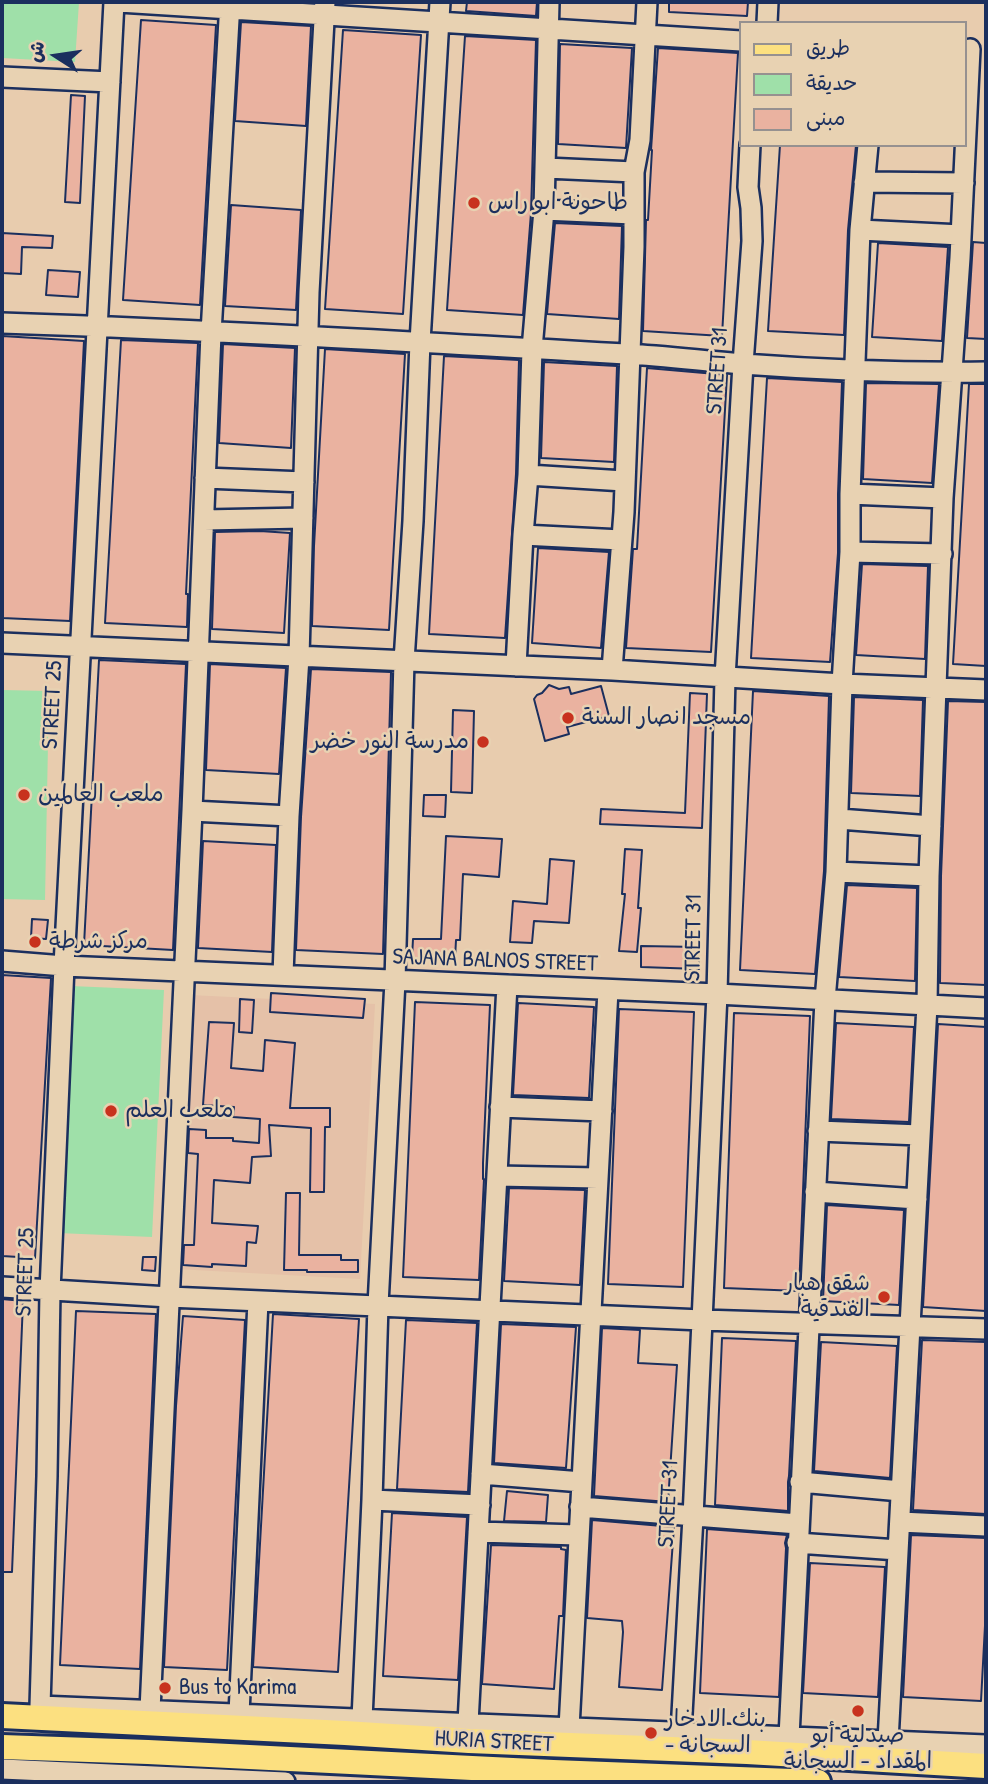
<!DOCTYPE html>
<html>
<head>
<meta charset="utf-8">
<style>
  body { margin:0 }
  #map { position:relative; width:988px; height:1784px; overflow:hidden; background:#e8ccae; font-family:"Patrick Hand","Playpen Sans Arabic",sans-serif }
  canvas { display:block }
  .frame { position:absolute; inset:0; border:4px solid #1b2f5e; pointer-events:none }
  .legend { position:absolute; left:739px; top:21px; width:228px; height:126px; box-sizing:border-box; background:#e8d2b2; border:2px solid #969190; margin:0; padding:9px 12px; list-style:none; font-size:21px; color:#1b2f5e }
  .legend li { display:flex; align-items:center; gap:14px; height:35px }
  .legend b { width:35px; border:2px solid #969190 }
  .north { position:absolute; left:21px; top:21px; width:70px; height:70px; -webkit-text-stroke:5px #e8d2b2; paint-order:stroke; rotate:282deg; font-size:19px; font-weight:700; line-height:28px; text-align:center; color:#1b2f5e }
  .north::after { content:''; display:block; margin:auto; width:24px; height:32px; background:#1b2f5e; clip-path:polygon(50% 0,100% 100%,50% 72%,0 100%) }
</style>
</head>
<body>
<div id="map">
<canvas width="988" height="1784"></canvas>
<div class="frame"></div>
<ul class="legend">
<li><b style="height:9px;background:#fce080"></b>طريق</li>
<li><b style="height:19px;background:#9fe0a9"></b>حديقة</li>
<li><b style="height:19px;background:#eab2a0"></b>مبنى</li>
</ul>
<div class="north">ش</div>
</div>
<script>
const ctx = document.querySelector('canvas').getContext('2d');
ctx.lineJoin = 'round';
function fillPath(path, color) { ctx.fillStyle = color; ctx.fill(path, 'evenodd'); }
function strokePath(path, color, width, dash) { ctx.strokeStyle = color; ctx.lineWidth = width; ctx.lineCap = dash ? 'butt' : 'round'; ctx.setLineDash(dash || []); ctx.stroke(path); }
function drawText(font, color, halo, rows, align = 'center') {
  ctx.font = font + ' "Patrick Hand","Playpen Sans Arabic",sans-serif'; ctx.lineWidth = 5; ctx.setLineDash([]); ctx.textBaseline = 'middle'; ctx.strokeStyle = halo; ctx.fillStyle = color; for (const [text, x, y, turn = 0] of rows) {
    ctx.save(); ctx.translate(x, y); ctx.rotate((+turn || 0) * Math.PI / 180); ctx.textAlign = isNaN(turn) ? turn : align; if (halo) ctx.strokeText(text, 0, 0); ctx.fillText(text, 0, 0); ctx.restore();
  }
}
fillPath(new Path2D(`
  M190 995 375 1004 360 1279 176 1269Z`), '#e5c1a8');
fillPath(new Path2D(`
  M2 2H79L75 62 2 58Z
  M2 690 49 691 45 900 2 899Z
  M71 986 164 990 152 1237 58 1233Z`), '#9fe0a9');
const building = new Path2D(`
  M467 2H537L536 16 466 11Z
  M669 2H748L747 16 669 12Z
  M141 20 216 25 200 305 123 300Z
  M241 22 311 26 306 126 235 121Z
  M343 30 421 35 403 314 325 309Z
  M465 36 536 40 531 213 523 315 447 310Z
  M560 44 632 48 626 148 558 144Z
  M658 48 738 53 722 336 643 331 646 220H648L652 150H651Z
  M71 95 85 96 80 203 65 202Z
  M780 145H856L848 230 844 335 768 331Z
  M231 205 301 210 296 310 225 306Z
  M555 223 622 226 619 319 547 314Z
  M2 233 53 236 52 248 22 247 21 274 2 273Z
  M973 242 986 243V339L967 338Z
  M878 243 948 247 942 341 872 337Z
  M48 270 80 272 78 297 46 295Z
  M2 336 84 341 70 621 2 618Z
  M121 340 198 343 186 594H188L187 627 105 623Z
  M223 344 295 348 291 448 219 443Z
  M325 349 405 354 389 630 312 626 314 546Z
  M444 356 519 360 516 474 505 638 429 634Z
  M544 362 617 366 614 462 541 458Z
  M647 368 727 375 711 652 626 648 633 549H637Z
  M767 378 842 382 838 494V553L830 662 751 658Z
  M866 383 939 384 932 483 863 479Z
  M969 384H986V666L953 664Z
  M260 531 290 533 284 633 212 629 215 532Z
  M538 548 609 552 601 648 532 643Z
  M862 564 928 566 925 659 856 655Z
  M99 660 186 664 173 950 84 945Z
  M210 664 286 668 279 774 206 770Z
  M311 669 391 672 383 954 296 950 301 817Z
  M549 685 559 689 569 687 571 694 601 686 609 716 567 727 569 734 545 741 534 699 537 695 542 693Z
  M753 691 829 696 824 871 815 974 740 970Z
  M690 693 707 694 702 828 600 824 601 809 685 813Z
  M854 697 923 700 920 796 851 793Z
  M948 701 986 702V985L940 983 941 876Z
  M453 710 474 711 472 793 451 792Z
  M424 795H446L445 817 423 816Z
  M446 836 502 839 499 877 463 874 460 940H456L455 959 412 958 413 939H441Z
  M203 841 276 845 272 952 198 948Z
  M625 849 642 850 638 908H641L637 952 619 951 625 894H622Z
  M550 859 574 861 569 923 534 921 532 943 510 942 513 901 547 904Z
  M847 885 917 888 915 981 839 977Z
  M32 919 48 920 46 939 31 938Z
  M641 946 699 947V969L641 967Z
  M2 975 51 978 35 1258 2 1256Z
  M271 993 365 999 363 1018 270 1012Z
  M240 999 254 1000 252 1033 239 1032Z
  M415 1002 490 1005 483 1163V1179H484L479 1280 403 1277Z
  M518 1003 594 1007 589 1098 513 1095Z
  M619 1009 694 1012 683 1287 608 1284Z
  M734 1013 810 1016 799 1291 724 1288Z
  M209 1022 234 1023 231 1068 263 1071 265 1040 295 1043 290 1108H330V1127H325L324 1192H310L311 1128 269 1125 271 1156 252 1157 250 1183 214 1180 212 1223 258 1226 256 1243 247 1242 246 1266 212 1264V1267L183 1265 184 1245H194L198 1154 188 1153 189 1129 206 1130V1138H233V1141L259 1143 260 1119 233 1117 234 1107 203 1105Z
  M836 1023 914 1027 909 1122 831 1119Z
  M938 1024 986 1027V1311L923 1307Z
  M509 1188 585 1190 580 1285 504 1281Z
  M286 1193H300L299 1255H341V1260H358V1272H307V1270H284Z
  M827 1205 904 1210 899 1305 823 1301Z
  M143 1257H156L155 1271 142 1270Z
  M2 1299 23 1301 12 1572H2Z
  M76 1311 156 1314 140 1669 60 1665Z
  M273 1314 359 1319 338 1672 253 1667Z
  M183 1316 245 1320 227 1670 164 1667 176 1406Z
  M406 1320 477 1323 468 1492 397 1489Z
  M501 1324 576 1327 566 1468 494 1463Z
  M602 1328 640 1330 638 1363 677 1365 668 1502 594 1496Z
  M722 1338 796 1341 789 1476 788 1482V1511L715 1505Z
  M922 1340 986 1342V1514L913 1510Z
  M821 1342 897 1346 890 1478 814 1471Z
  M507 1491 548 1495 546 1522 504 1521Z
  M392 1513 467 1517 458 1680 383 1676Z
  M592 1520 674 1527 662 1690 619 1687 623 1632 622 1621 587 1618Z
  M707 1529 787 1535 785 1543 786 1548 779 1697 700 1693Z
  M911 1535 986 1538V1607L981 1701 903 1697Z
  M491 1545 561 1547V1549L566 1550 563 1616H559L554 1689 482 1684Z
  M810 1563 885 1567 878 1697 803 1693Z`);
fillPath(building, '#eab2a0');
strokePath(building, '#1b2f5e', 2);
const minor = new Path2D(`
  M119 2 741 41
  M767 23 768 2
  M2 77 110 82
  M546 168 634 172
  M864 182 964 183
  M544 210 633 214
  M860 230 961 235
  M2 323C210 330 418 342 626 354 665 356 704 361 743 364 824 370 905 373 986 372
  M528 475 624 481
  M205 478 304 482
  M850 494 943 498
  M204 520 303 518
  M523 535 621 540
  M850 552 942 554
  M2 643 612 670 842 684 986 690
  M516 666 523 535 528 475 532 349 544 210 549 2
  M612 670 624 512 634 247V172L640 140 647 2
  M192 811 289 816
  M839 819 931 826
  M836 872 929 876
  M2 961 64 966 717 994 986 1008
  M283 975 289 816 299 657 309 292 325 2
  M500 1107 602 1111
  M818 1131 920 1135
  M497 1176 598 1178
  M815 1192 917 1199
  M2 1287 169 1297 702 1320 986 1329
  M481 1474 582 1482
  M800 1482 901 1491
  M372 1500 480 1505
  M580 1507 798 1524
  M900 1522 986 1526
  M478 1532 578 1535
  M797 1543 898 1550
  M40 1706 47 1476 50 1291 64 966 114 2
  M40 1706 986 1745
  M150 1710 192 811 211 333 230 2
  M239 1714 258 1301
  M362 1719 372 1500 378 1305 395 981 404 661 413 521 420 342 440 2
  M468 1723 507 985
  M569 1728 608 990
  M681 1732 693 1517 717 994 725 678 743 364 752 241 751 208 748 187 750 145
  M789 1737 825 1000 836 872 842 684 850 552V494L860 230 868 145
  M887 1760 927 1005 929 876 943 498 960 258 970 49
  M2 1769 285 1782`);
const major = new Path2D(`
  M2 1716 345 1733 469 1741 747 1752 986 1766
  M2 1747 148 1752 553 1772 818 1782`);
strokePath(minor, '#1b2f5e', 24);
strokePath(major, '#1b2f5e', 30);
strokePath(minor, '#e8d2b2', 19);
strokePath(major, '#fce080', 24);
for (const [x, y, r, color] of [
  [474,203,7,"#c8321e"],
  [568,718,7,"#c8321e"],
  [483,742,7,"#c8321e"],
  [24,795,7,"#c8321e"],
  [35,942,7,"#c8321e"],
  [111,1111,7,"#c8321e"],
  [884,1297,7,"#c8321e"],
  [165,1688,7,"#c8321e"],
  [858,1711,7,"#c8321e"],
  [651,1733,7,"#c8321e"]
]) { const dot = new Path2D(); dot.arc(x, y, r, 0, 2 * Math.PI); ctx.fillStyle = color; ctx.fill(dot); strokePath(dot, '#e8d2b2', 2.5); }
drawText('23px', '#1b2f5e', '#e8d2b2', [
  ["طاحونة ابو راس",488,203],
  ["مسجد انصار السنة",582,718],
  ["مدرسة النور خضر",469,742,"right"],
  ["ملعب العالمين",38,795],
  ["مركز شرطة",49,942],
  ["ملعب العلم",125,1111],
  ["شقق هبار",870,1284,"right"],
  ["الفندقية",870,1310,"right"],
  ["Bus to Karima",179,1688],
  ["بنك الادخار",665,1720],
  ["- السجانة",665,1746],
  ["صيدلية أبو",858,1736,"center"],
  ["المقداد - السجانة",858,1762,"center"]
], 'left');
drawText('23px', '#1b2f5e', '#e8d2b2', [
  ["STREET 31",718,371,-86],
  ["STREET 25",53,705,-87],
  ["STREET 31",694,938,-89],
  ["SAJANA BALNOS STREET",495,961,2],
  ["STREET 25",26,1272,-88],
  ["STREET 31",669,1504,-87],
  ["HURIA STREET",494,1742,3]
]);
</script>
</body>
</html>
